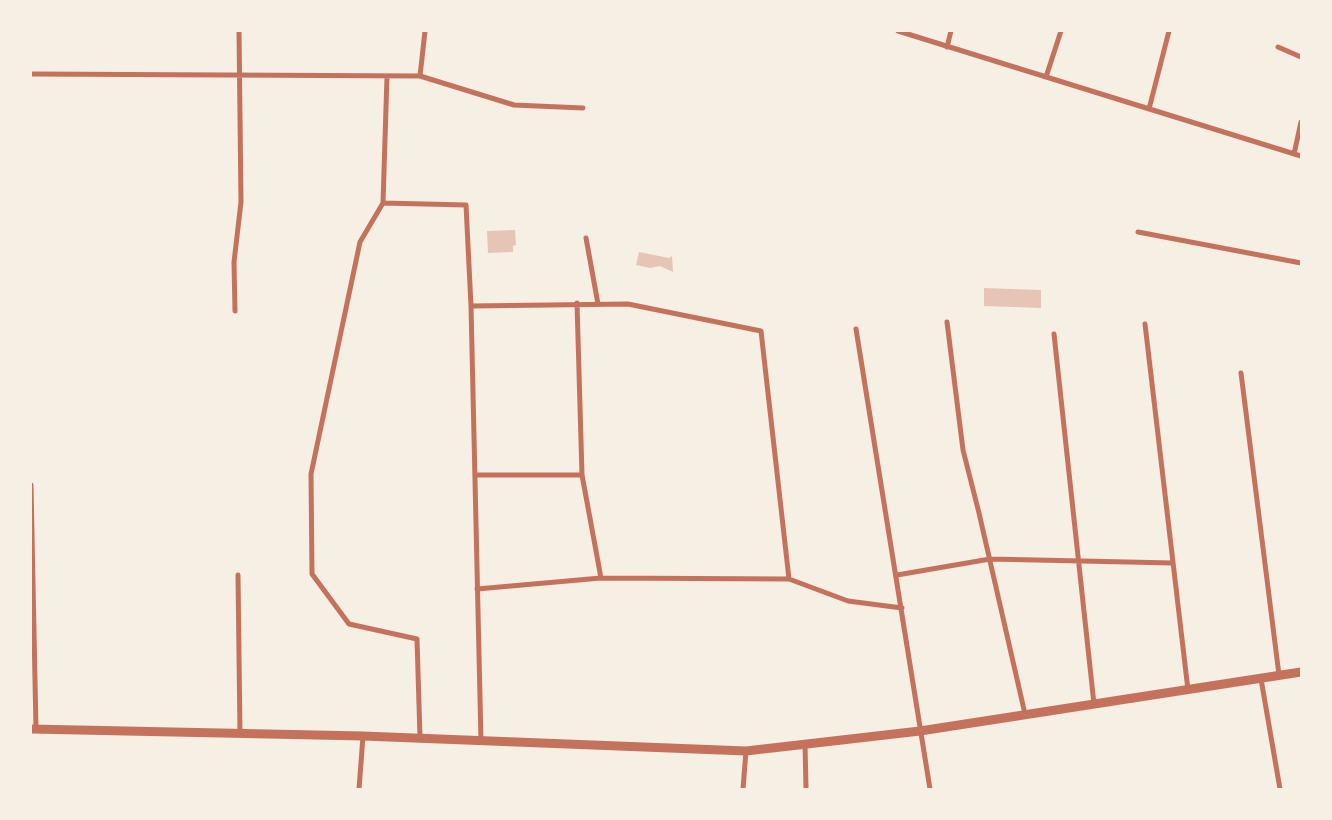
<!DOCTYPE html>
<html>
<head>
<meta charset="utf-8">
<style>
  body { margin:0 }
  #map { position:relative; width:1332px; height:820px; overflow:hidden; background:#f6efe4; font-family:Figtree,sans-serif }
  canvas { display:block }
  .frame { position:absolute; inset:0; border:32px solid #f6efe4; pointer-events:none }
</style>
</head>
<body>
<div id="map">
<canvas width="1332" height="820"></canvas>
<div class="frame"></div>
</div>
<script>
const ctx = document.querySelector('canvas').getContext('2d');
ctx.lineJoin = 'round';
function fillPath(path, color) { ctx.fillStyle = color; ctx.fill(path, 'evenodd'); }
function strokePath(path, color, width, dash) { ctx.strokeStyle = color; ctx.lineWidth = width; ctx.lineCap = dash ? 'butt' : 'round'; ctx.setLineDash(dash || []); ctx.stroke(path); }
fillPath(new Path2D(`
  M515 230 516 245 513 246V252L488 253 487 231Z
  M639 252 669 258 672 256 673 272 660 266 650 268 636 265Z
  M984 288 1041 290V308L984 306Z`), '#e6c5b7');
strokePath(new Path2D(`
  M898 31 1301 156
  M947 47 951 31
  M1278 47 1301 57
  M31 74 420 76 514 105 583 108
  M420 76 425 31
  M1046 77 1061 31
  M1149 109 1169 31
  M1294 154 1301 122
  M383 203 387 76
  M1138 232 1301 263
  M586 238 598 304
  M235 311 234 262 241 202 239 31
  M947 322 963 450 979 513 1025 714
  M1145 324 1188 690
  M856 329 930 789
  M1054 334 1094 704
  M1241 373 1279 675
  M475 475H582L577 303
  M582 475 601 578
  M31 485 36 729
  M238 575 240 734
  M897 575 990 559 1173 563
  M477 589 601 578 789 579
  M1261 679 1280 789
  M420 738 417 639 349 624 312 574 311 474 360 242 383 203 466 205 471 306
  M481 741 471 306 628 304 761 331 789 579 848 601 902 608
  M805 744 806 789
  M359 789 363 736
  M743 789 746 751`), '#c5725c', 5);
strokePath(new Path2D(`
  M31 729 363 736 746 751 920 731 1301 672`), '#c5725c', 9);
</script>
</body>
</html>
